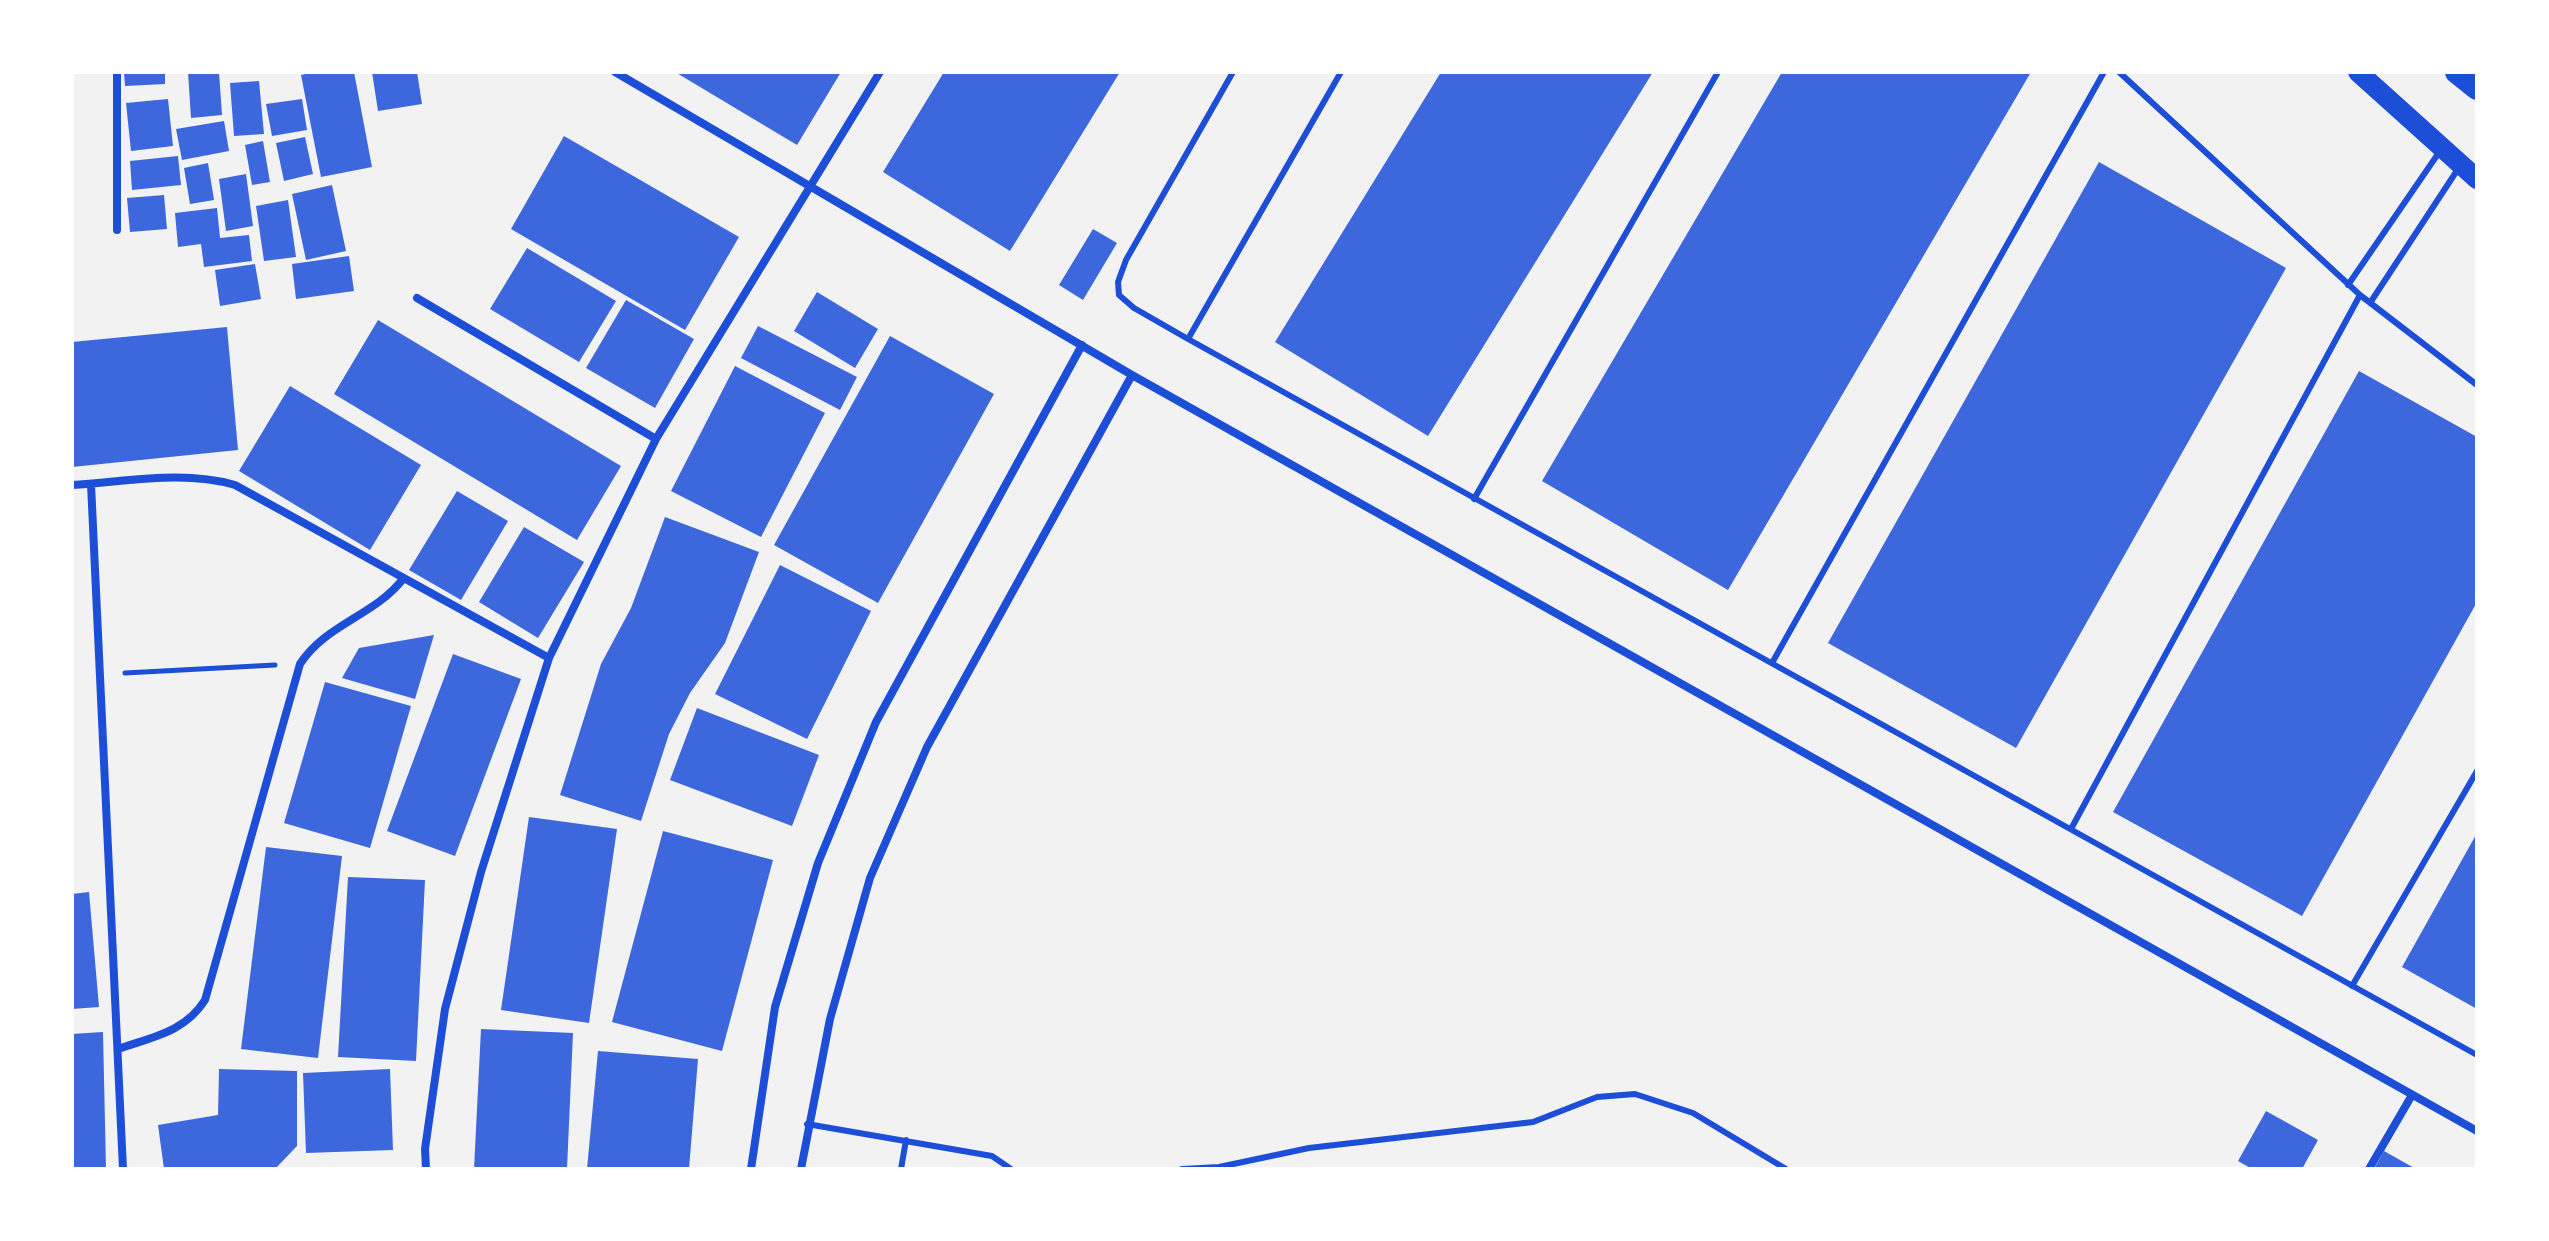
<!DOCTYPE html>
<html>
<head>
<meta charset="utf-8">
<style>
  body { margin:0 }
  #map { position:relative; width:2549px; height:1241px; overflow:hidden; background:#f2f2f2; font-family:Roboto,sans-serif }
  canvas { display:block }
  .frame { position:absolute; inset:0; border:74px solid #fff; pointer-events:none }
</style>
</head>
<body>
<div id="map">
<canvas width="2549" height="1241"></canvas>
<div class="frame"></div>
</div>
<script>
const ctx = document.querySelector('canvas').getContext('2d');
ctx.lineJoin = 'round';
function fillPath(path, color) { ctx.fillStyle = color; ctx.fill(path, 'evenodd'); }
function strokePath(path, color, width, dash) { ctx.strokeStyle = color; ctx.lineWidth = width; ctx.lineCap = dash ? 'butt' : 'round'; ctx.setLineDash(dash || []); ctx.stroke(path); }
fillPath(new Path2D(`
  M124 72H165V84L125 86Z
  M188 72H219L222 115 191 118Z
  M314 72H354L372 167 321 177 301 75Z
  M372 72H417L422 104 378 111Z
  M675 72H841L797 145Z
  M944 72H1120L1010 251 883 172Z
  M1441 72H1653L1428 436 1275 342Z
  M1782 72H2031L1728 590 1542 481Z
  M259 81 264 134 234 136 230 83Z
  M168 99 173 146 131 151 126 103Z
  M302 99 307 130 272 136 266 104Z
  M224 121 229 151 182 160 176 129Z
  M564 136 739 237 685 330 511 229Z
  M305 137 313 174 284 181 276 143Z
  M263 141 270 182 252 185 245 145Z
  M178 156 181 185 132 190 130 161Z
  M2099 162 2286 268 2016 748 1828 643Z
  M208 163 214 200 190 204 184 168Z
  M246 174 253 226 226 231 219 179Z
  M332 185 346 251 306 260 292 194Z
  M164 195 167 229 130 232 127 198Z
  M288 200 296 257 264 261 256 206Z
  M217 208 220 238 249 235 252 261 204 267 201 244 178 247 175 213Z
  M1093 229 1117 243 1083 300 1059 285Z
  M527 248 616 301 579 362 490 309Z
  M349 256 354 291 296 299 292 264Z
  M255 264 261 299 220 306 215 270Z
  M817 292 878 329 855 368 794 331Z
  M626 300 694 339 655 408 586 368Z
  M378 320 621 466 577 540 334 394Z
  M758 326 857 377 840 410 741 358Z
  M227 327 238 450 72 467V342Z
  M890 336 994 394 878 603 774 545Z
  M735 366 825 413 761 537 671 491Z
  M2359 371 2477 437V602L2302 916 2113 812Z
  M290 386 421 465 370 550 239 471Z
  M457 491 508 521 461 600 409 570Z
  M665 517 759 552 725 643 690 693 669 734 641 821 560 795 601 664 631 608Z
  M524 527 584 562 538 638 479 602Z
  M780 565 871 611 807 739 715 694Z
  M434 635 415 699 342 678 359 648Z
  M453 654 521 679 455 856 387 831Z
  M325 682 411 706 370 848 284 823Z
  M697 708 819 755 792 826 670 780Z
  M529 817 617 829 589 1023 501 1010Z
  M663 831 773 860 722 1051 612 1022Z
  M2477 833V1009L2402 967Z
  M266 847 342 856 318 1058 241 1049Z
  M348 877 425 880 416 1061 338 1057Z
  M89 892 99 1007 72 1009V894Z
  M481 1029 573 1033 567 1169H474Z
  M103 1032 106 1169H72V1034Z
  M598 1051 698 1059 689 1169H587Z
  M219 1069 297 1071V1146L275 1169H164L158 1125 218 1115Z
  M390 1069 393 1150 306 1153 303 1073Z
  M2266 1111 2318 1140 2302 1169H2252L2238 1161Z
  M2384 1151 2416 1169H2374Z`), '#3d67dc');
strokePath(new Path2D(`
  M125 673 275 665`), '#1d4ed8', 5);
strokePath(new Path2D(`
  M1233 72 1126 260 1118 282 1119 295 1134 308 1188 339 1341 72
  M2119 72 2360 295 2477 385
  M2348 285 2440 151
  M2370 303 2458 169
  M1188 339 2477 1055
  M1474 499 1718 72
  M1772 663 2104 72
  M2071 829 2360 295
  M2352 986 2477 771
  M807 1124 992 1156 1011 1169
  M901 1169 906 1140
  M1182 1169 1219 1167 1309 1148 1533 1122 1597 1097 1635 1094 1693 1113 1786 1169`), '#1d4ed8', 6);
strokePath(new Path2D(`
  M117 72V230
  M615 72 1132 375 2477 1131
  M417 298 656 439
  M91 484 123 1169
  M72 485C127 482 182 470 235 485L549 658
  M118 1049C152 1037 185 1032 205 1000L300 664C326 624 374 616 403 579
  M426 1169 425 1149 445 1009 481 872 549 658 656 439 880 72
  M751 1169 775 1007 818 863 876 722 1082 345
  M801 1169 830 1019 870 878 927 747 1132 375
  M2369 1169 2412 1095`), '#1d4ed8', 8);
strokePath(new Path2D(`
  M2358 72 2477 179`), '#1d4ed8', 20);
strokePath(new Path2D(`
  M2457 72 2477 88`), '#1d4ed8', 24);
</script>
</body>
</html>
